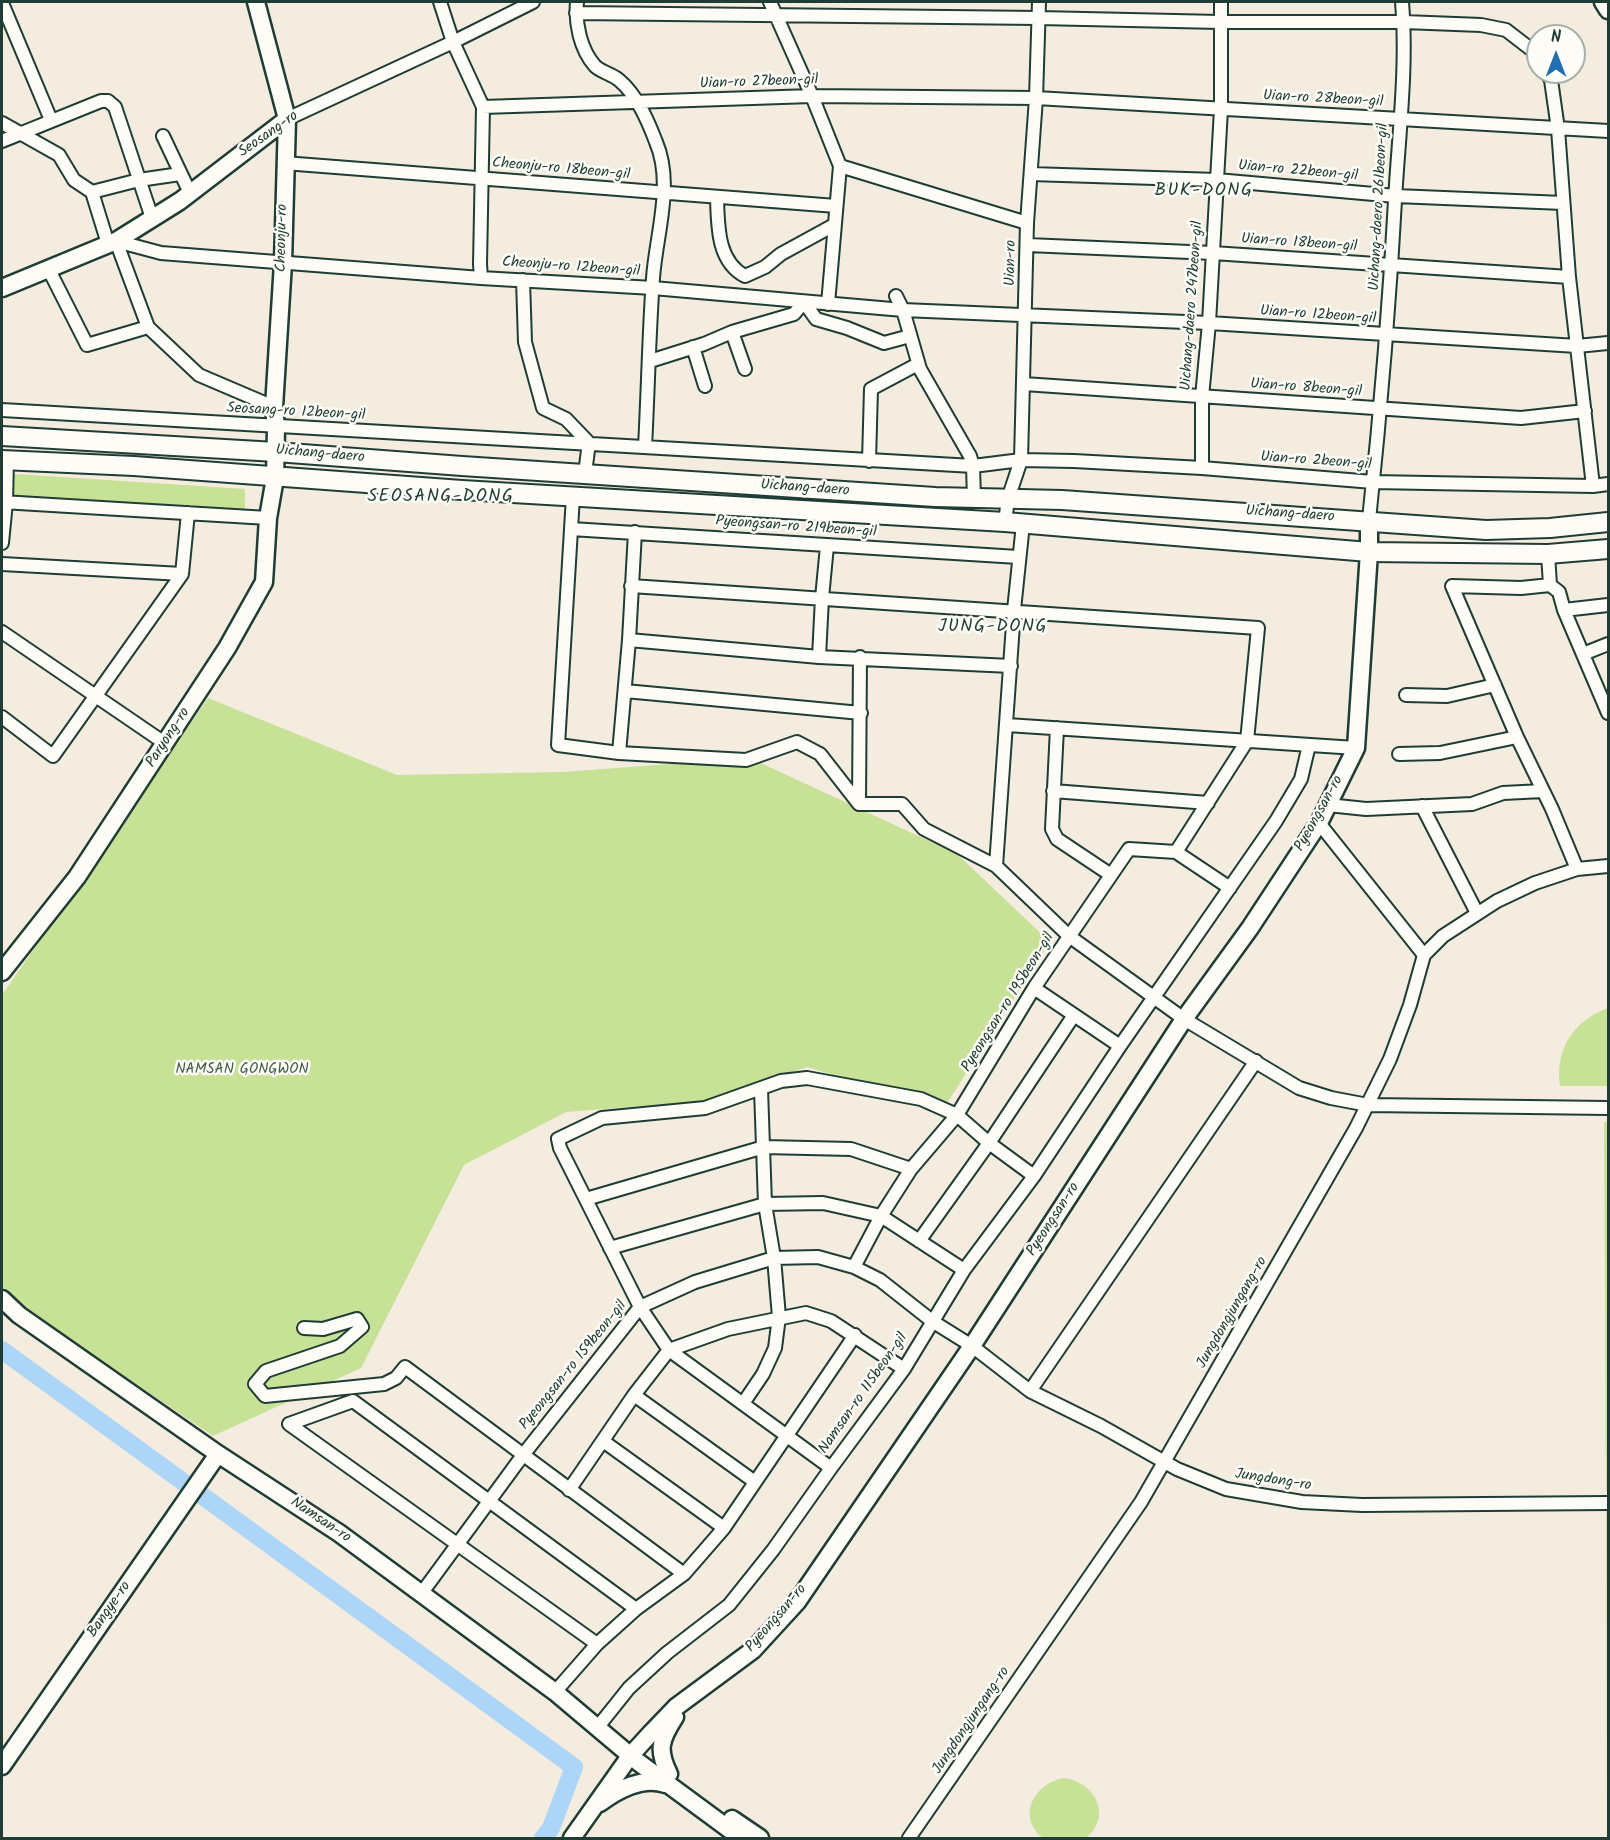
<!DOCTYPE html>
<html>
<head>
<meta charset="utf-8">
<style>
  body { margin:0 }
  #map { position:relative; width:1610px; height:1840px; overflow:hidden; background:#f4ecdf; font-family:Kalam,sans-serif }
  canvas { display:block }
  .frame { position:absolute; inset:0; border:3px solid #1f3d34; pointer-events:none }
  .north { position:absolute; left:1526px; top:24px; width:60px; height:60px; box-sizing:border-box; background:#fdfcf7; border:2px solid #a4b0a9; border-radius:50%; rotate:0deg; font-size:16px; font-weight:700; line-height:24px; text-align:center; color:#1f3d34 }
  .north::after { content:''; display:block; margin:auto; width:21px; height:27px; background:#1f6fb2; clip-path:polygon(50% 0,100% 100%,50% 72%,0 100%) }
</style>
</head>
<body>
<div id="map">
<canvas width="1610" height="1840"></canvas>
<div class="frame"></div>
<div class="north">N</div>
</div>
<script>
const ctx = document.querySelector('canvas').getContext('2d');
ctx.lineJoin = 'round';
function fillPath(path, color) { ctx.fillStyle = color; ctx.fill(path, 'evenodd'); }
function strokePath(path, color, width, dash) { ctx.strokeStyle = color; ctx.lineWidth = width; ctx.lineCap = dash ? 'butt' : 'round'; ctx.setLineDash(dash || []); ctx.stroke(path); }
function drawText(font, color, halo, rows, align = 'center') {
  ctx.font = font + ' Kalam,sans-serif'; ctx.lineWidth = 5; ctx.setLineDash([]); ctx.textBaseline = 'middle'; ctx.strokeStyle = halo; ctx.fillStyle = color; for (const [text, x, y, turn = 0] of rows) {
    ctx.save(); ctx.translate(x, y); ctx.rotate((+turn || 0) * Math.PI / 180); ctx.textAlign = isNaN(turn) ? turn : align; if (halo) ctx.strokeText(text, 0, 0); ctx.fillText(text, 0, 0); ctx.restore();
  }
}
fillPath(new Path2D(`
  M14 474 245 489V512L12 498Z
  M208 698 397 775 563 772 750 758 957 854 1050 942 944 1108 807 1067 705 1101 566 1112 464 1165 361 1368 213 1436 12 1300 2 1285V995Z
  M1608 1008V1086H1560C1555 1049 1573 1021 1608 1008Z
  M1604 1122H1608V1491H1606Z
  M1606 1510H1608V1838H1607Z
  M1064 1778C1095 1782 1113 1816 1086 1838H1043C1016 1817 1034 1783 1064 1778Z`), '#c7e197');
strokePath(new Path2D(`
  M2 1350 186 1484
  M200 1494 574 1767 551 1828 543 1838`), '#acd5f7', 18);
const street = new Path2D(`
  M440 2 453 42 483 107 480 264 481 278
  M577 2C575 23 580 49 595 66 601 72 612 74 619 80 637 95 648 121 656 142 674 184 656 235 653 278 649 334 648 391 645 447
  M770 2 812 96 840 166 828 304
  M2 3 51 120
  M576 13 1039 18 1220 22H1404L1481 25 1506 30 1532 50 1538 59
  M1546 72 1551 80 1558 129 1569 277 1593 486
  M483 107 812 96 1036 98 1608 131
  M287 119 453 42 533 2
  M2 123 59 155 74 180 92 192 108 244
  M163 136 190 193
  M2 141 101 101H108L115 107 152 218
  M284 163 836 206
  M840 166 1027 223
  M1031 174 1217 180 1396 196 1563 203
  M92 192 139 180 180 174
  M717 198C718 226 717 261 745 276L765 267 781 254 834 225
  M116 241 161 253 481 278 653 288 903 310 1209 323 1577 346 1608 343
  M116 241 148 327 199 375 274 407
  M1028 245 1213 253 1569 277
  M48 268 87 345 148 327
  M523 280 525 342 543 408 566 419 589 443 585 473
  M896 296 903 310 920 369 970 456 973 466 974 499
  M732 332 745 369
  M693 347 705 386
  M650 361 704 344 732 332 794 314 804 302 816 319 847 328 884 343 910 336
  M1024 384 1521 418 1585 411
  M2 410 973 466 1021 460 1074 461 1202 468 1373 482 1593 486 1608 484
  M869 461 871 389 918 364
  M1202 468V397L1209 323 1221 109V2
  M573 496 558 745 619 753 746 760 797 742 820 754 859 804H902L924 829 996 866 1069 936 1184 1019 1299 1088 1331 1098 1368 1105 1608 1108
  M2 502 268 518
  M1369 520C1381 408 1390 296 1396 184 1400 124 1407 62 1402 2
  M1005 522 1008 499 1021 460 1027 223 1036 98 1039 2
  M571 529 1018 557
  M2 543 6 502 7 460
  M1548 554 1550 585 1521 588 1452 586 1517 737 1552 809 1577 869
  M2 564 182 574
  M1550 585 1559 592 1564 610 1608 713
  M631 586 1258 628 1247 741 1176 852
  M1564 610 1608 605
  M2 632 166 744
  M629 640 819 657 1011 666
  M1583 654 1608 644
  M819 657 822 598 827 546
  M625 691 861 713
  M1406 695 1447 696 1495 685
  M2 717 53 756 182 574 188 513
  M1007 725 1356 748
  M1057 728 1052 829 1057 839 1111 875
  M619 753 629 640 635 532
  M1399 754 1440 753 1517 737
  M1053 791 1208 803
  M859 804 860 657
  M1328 805 1366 809 1472 804 1503 793 1543 791
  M1422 806 1477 913
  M1319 823 1424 955
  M996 866 1014 610 1023 524
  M1034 988 1120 1046
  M586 1199 764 1147 851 1149 911 1169
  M919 1241 989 1143 1074 1015
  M610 1248 765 1204 823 1203 881 1216 964 1270
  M854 1267 881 1216 911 1169 957 1115 1034 988 1129 849 1176 852 1230 888
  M304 1328 323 1329 357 1319 362 1327 340 1346 266 1371 255 1384 265 1396 384 1384 396 1378 405 1367 684 1574
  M1030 1391 1256 1061
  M634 1395 755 1482
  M744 1402 763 1374 775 1348 779 1317 774 1258 765 1204 761 1089
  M289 1424 353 1401 636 1609
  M289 1424 597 1644
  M603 1441 724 1528
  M831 1468 669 1350 640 1307 560 1148 558 1139 602 1118 705 1108 781 1081 807 1078 921 1099 957 1115 989 1143 1034 1176
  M569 1490 634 1395 669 1350 728 1329 806 1313 831 1321 904 1369
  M421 1594 523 1455 640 1307 695 1282 774 1258 818 1257 854 1267 880 1280 932 1321 972 1346 1030 1391 1101 1426 1177 1469 1226 1489 1302 1502 1362 1505 1608 1503
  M555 1692 597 1644 636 1609 684 1574 724 1528 855 1335
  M597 1728 629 1688 667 1653 729 1605 773 1550 831 1468 904 1369 964 1270 1034 1176 1120 1046 1276 821 1301 779 1309 745
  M909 1838 1141 1502 1356 1128 1390 1059 1410 1005 1424 955 1443 936 1497 901 1535 883 1577 869 1608 866`);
const secondary = new Path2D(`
  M1603 2 1608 10
  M2 288 116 241 180 201 287 119
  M2 972 77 877 227 648 264 582 268 518 275 478 276 428 274 407 283 263 287 119 256 2
  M2 1299 19 1315 218 1454 339 1533 555 1692 638 1762 741 1838
  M2 1766 218 1454
  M669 1774C657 1750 660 1740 675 1717
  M600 1803C617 1790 643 1776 665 1784
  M732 1819 760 1838
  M572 1838 630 1756 651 1733 676 1707 753 1650 797 1602 972 1346 1184 1019 1250 928 1319 823 1356 748 1369 552V520`);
const primary = new Path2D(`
  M2 436 276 452 462 466 935 497 1062 500 1486 530 1550 528 1608 522
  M2 460 134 466 462 490 1005 522 1369 552 1548 554 1608 549`);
strokePath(street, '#1f3d34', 16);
strokePath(secondary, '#1f3d34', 21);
strokePath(primary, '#1f3d34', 22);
strokePath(street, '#fdfcf7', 12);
strokePath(secondary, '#fdfcf7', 16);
strokePath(primary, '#fdfcf7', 18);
drawText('15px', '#1f3d34', '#fdfcf7', [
  ["Uian-ro 27beon-gil",759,83,-2],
  ["Uian-ro 28beon-gil",1323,100,3],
  ["Seosang-ro",269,135,-35],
  ["Cheonju-ro 18beon-gil",561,170,5],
  ["Uian-ro 22beon-gil",1298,172,5],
  ["Uichang-daero 261beon-gil",1380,207,-87],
  ["Cheonju-ro",283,238,-89],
  ["Uian-ro 18beon-gil",1299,244,4],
  ["Uian-ro",1012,263,-89],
  ["Cheonju-ro 12beon-gil",571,268,4],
  ["Uichang-daero 247beon-gil",1193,306,-86],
  ["Uian-ro 12beon-gil",1318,316,4],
  ["Uian-ro 8beon-gil",1306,389,4],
  ["Seosang-ro 12beon-gil",296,413,3],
  ["Uichang-daero",320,455,5],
  ["Uian-ro 2beon-gil",1316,462,4],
  ["Uichang-daero",805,489,4],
  ["Uichang-daero",1290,515,4],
  ["Pyeongsan-ro 219beon-gil",796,528,4],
  ["Paryong-ro",169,738,-57],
  ["Pyeongsan-ro",1320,814,-61],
  ["Pyeongsan-ro 195beon-gil",1009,1003,-58],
  ["Pyeongsan-ro",1054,1220,-57],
  ["Jungdongjungang-ro",1233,1313,-60],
  ["Pyeongsan-ro 159beon-gil",574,1366,-51],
  ["Namsan-ro 115beon-gil",864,1394,-55],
  ["Jungdong-ro",1273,1481,9],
  ["Namsan-ro",320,1521,34],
  ["Bangye-ro",110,1610,-55],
  ["Pyeongsan-ro",777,1619,-49],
  ["Jungdongjungang-ro",972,1721,-56]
]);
drawText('15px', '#415e48', '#fdfcf7', [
  ["NAMSAN GONGWON",242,1070]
]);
ctx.letterSpacing = '1.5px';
drawText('18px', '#1f3d34', '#fdfcf7', [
  ["BUK-DONG",1204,192],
  ["SEOSANG-DONG",441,498],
  ["JUNG-DONG",993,628]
]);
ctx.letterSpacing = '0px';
</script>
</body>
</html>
